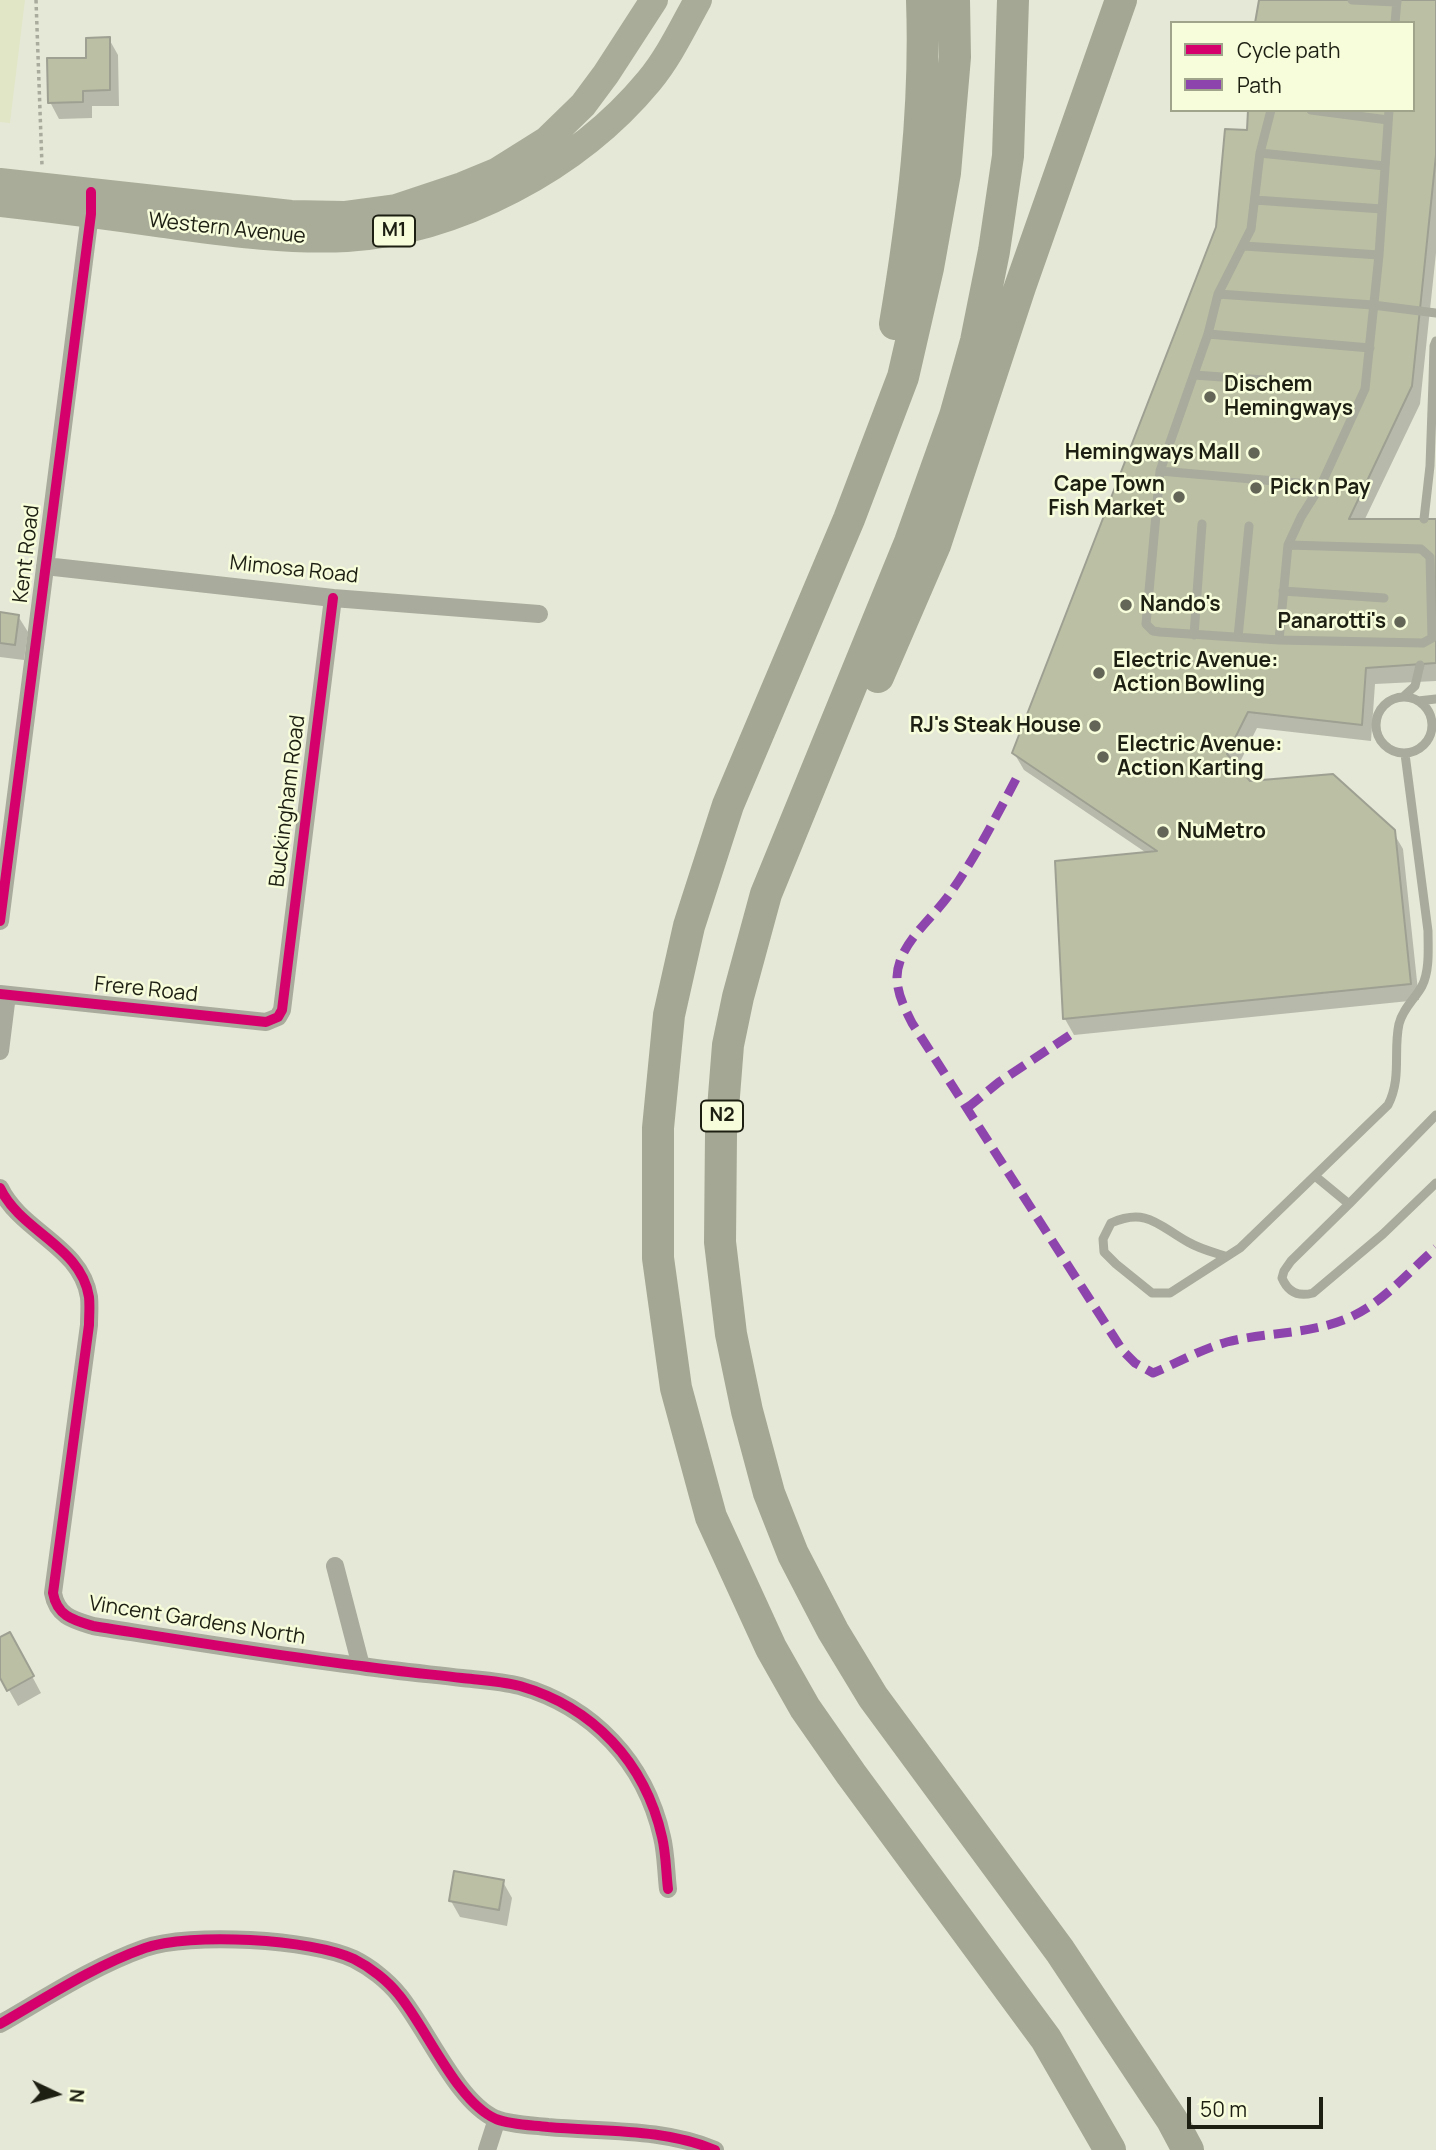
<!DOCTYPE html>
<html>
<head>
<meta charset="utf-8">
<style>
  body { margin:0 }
  #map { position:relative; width:1436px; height:2150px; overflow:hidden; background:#e5e8d6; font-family:Manrope,sans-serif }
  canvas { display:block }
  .legend { position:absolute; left:1170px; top:21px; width:245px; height:91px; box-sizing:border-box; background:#f7fddb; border:2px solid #a0a48b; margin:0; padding:9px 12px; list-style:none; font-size:21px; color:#1d1f12 }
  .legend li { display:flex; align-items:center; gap:14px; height:35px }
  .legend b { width:35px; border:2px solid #a0a48b }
  .north { position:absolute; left:21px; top:2059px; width:70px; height:70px; -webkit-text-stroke:5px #f7fddb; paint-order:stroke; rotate:95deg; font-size:19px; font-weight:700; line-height:28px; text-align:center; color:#1d1f12 }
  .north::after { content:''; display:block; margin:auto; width:24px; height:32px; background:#1d1f12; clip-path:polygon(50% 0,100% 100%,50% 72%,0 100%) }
  .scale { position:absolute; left:1187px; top:2097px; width:136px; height:32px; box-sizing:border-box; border:4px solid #1d1f12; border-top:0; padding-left:9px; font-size:21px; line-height:24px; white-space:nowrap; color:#1d1f12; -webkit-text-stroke:5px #f7fddb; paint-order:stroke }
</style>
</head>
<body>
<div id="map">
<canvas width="1436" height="2150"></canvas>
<ul class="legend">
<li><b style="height:9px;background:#d6006c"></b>Cycle path</li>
<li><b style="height:9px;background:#8e44ad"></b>Path</li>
</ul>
<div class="north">N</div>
<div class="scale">50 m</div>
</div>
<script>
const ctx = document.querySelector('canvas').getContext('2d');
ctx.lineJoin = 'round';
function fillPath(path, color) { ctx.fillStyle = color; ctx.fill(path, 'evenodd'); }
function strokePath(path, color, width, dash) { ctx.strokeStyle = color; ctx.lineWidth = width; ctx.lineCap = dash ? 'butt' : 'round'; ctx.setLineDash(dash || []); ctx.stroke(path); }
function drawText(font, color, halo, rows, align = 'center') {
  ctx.font = font + ' Manrope,sans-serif'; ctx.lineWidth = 5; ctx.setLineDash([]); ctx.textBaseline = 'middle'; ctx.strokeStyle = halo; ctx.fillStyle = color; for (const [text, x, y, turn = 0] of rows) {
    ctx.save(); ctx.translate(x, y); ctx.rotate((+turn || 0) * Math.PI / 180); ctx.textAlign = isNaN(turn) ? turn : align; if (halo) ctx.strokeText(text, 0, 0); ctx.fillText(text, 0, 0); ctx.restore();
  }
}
fillPath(new Path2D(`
  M0 0H25L10 123 0 122Z`), '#e1e6c7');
fillPath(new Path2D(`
  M1260 0H1436V253L1420 404 1364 521H1436V681L1375 684 1371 741 1257 728 1237 768 1250 783 1393 832 1403 849 1419 1000 1074 1035 1065 1019 1057 863 1148 854 1024 770 1014 753 1217 227 1248 132 1413 110V23Z
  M109 39 118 55 119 106H92V118L59 119 50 102Z
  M0 614 18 616 28 632 24 660 0 657Z
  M0 1639 18 1650 41 1693 18 1706 0 1674Z
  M503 1882 512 1898 507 1926 460 1917 451 1901Z`), '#0003');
const building = new Path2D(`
  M1259 0H1436V155L1412 386 1349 519H1436V663L1366 668 1362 725 1248 712 1227 754 1250 781 1333 774 1395 830 1411 984 1063 1019 1055 861 1157 851 1012 753 1216 227 1225 129 1247 130 1248 110H1413V23H1255Z
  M110 37V90L83 91V102L48 103 47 58H86V38Z
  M0 612 19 615 15 645 0 643Z
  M10 1632 34 1676 7 1691 0 1678V1637Z
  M454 1871 504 1880 499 1910 449 1901Z`);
fillPath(building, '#bbbfa3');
strokePath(building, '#9ea092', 2);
strokePath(new Path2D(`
  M36 0 42 166`), '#a9ab9d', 3.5, [3.5, 3.5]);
strokePath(new Path2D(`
  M1352 0 1397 2
  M1395 23 1397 0
  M1311 110 1388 120
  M1260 153 1385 166
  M1255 200 1382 209
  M1244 246 1379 255
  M1218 294 1251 229 1260 153 1271 110
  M1208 334 1370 348
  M1194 375 1264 380
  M1433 381 1434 346 1436 341
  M1160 471 1208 334 1218 294 1373 305 1436 313
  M1424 519 1430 466 1433 381 1436 382
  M1288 545 1421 549 1430 557 1432 638 1423 643 1279 640 1288 545 1301 517 1321 485 1365 389 1379 255 1389 110
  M1283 591 1384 598
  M1194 635 1202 524
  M1238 637 1249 526
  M1279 640 1160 632 1153 631 1146 624 1160 471 1321 485
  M1376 725a28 28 0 1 1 56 0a28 28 0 1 1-56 0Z
  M1403 697 1415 686 1420 665
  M1418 701 1436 699
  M1315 1176 1349 1204 1436 1115
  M1349 1204 1291 1261 1284 1271 1282 1278C1288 1292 1298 1297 1313 1293L1383 1234 1436 1183
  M1225 1256C1212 1252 1200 1249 1188 1242 1159 1226 1147 1207 1111 1223L1103 1239 1104 1252 1116 1264 1152 1293H1170L1240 1248 1388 1105C1402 1078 1393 1051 1399 1024 1403 1008 1415 999 1422 986 1430 970 1428 948 1428 931L1405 754`), '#a9ab9c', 9);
strokePath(new Path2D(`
  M45 566 333 598 539 614
  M0 921 91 206
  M0 994 266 1022 278 1017 282 1010 333 598
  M0 1051 7 995
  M0 1188C21 1232 81 1246 89 1297 90 1306 89 1316 89 1325L53 1593C57 1616 73 1620 93 1626 182 1640 272 1655 361 1666 395 1671 428 1674 462 1678 481 1680 501 1681 520 1686 593 1707 645 1762 662 1837 666 1853 666 1872 668 1889
  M335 1566 361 1666
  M0 2024C47 1997 94 1966 145 1948 189 1932 312 1939 354 1959 370 1967 388 1981 399 1995 427 2029 457 2102 496 2119 512 2125 531 2125 548 2127 604 2132 663 2128 715 2150
  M487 2150 497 2119`), '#a9ab9c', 18);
strokePath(new Path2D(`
  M0 182 291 214 344 215 396 208 462 186 496 172 547 140 583 105 606 74 654 0
  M0 203C54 209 108 216 163 224 224 232 285 241 347 238 458 231 578 167 649 81 669 57 683 27 698 0`), '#a9ac99', 28);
strokePath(new Path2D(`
  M954 0 955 57 945 173 928 268 903 377 849 519 728 805 689 926 669 1015 658 1128V1258L676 1388 711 1517 771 1648 805 1708 851 1774 1046 2039 1110 2150
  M1013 0 1008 156 994 251 976 341 955 416 910 542 766 894 738 997 728 1045 721 1134 720 1242 731 1334 747 1411 769 1493 793 1554 833 1631 873 1697 1060 1951 1172 2120 1188 2150
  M895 324C913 217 926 109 922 0
  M878 677 935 545 1020 287 1121 0`), '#a4a793', 32);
strokePath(new Path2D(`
  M1016 779C996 817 976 856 951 892 934 918 898 943 897 977 897 994 905 1009 912 1023L1123 1351 1135 1363 1153 1373C1177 1363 1202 1349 1227 1342 1274 1330 1324 1336 1367 1308 1392 1292 1414 1267 1436 1248
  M967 1108 999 1082 1073 1033`), '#8e44ad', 9, [18, 9]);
strokePath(new Path2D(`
  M0 921 91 214V192
  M0 994 266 1022 278 1017 282 1010 333 598
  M0 1188C21 1232 81 1246 89 1297 90 1306 89 1316 89 1325L53 1593C57 1616 73 1620 93 1626 182 1640 272 1655 361 1666 395 1671 428 1674 462 1678 481 1680 501 1681 520 1686 593 1707 645 1762 662 1837 666 1853 666 1872 668 1889
  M0 2024C47 1997 94 1966 145 1948 189 1932 312 1939 354 1959 370 1967 388 1981 399 1995 427 2029 457 2102 496 2119 512 2125 531 2125 548 2127 604 2132 663 2128 715 2150`), '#d6006c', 10);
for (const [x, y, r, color] of [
  [1210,397,7,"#636557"],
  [1254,453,7,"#636557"],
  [1256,488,7,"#636557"],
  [1179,497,7,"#636557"],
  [1126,605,7,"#636557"],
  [1400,622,7,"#636557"],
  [1099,673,7,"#636557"],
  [1095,726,7,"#636557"],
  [1103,757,7,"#636557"],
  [1163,832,7,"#636557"]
]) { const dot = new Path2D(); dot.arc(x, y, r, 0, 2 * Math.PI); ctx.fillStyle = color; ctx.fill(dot); strokePath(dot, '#f7fddb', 2.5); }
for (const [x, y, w] of [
  [394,231,42],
  [722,1116,42]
]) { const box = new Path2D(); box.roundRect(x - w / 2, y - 15.5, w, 31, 5); ctx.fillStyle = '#f7fddb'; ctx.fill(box); strokePath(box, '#1d1f12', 2); }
drawText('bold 19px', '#1d1f12', null, [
  ["M1",394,231],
  ["N2",722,1116]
]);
drawText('21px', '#1d1f12', '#f7fddb', [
  ["Western Avenue",227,229,6],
  ["Kent Road",27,554,-83],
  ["Mimosa Road",294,570,6],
  ["Buckingham Road",288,801,-83],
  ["Frere Road",146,990,6],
  ["Vincent Gardens North",197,1621,9]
]);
drawText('bold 21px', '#1d1f12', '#f7fddb', [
  ["Dischem",1224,385],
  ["Hemingways",1224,409],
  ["Hemingways Mall",1240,453,"right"],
  ["Cape Town",1165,485,"right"],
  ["Fish Market",1165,509,"right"],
  ["Pick n Pay",1270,488],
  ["Nando's",1140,605],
  ["Panarotti's",1386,622,"right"],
  ["Electric Avenue:",1113,661],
  ["Action Bowling",1113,685],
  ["RJ's Steak House",1081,726,"right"],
  ["Electric Avenue:",1117,745],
  ["Action Karting",1117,769],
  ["NuMetro",1177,832]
], 'left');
</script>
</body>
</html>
